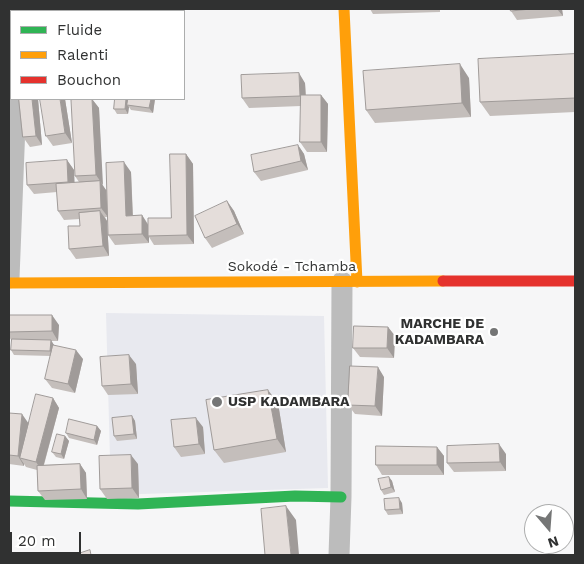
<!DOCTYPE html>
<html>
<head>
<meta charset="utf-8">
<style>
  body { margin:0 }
  #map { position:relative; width:584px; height:564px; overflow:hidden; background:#f6f6f7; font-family:"Work Sans",sans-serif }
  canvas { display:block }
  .frame { position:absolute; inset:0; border:10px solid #303131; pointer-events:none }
  .legend { position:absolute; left:10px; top:10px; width:175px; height:90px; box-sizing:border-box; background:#fff; border:1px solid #acadad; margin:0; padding:6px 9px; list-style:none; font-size:15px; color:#303131 }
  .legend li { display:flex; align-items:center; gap:10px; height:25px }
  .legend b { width:25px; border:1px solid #acadad }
  .north { position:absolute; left:524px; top:504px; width:50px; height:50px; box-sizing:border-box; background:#fff; border:1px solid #acadad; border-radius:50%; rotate:162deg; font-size:14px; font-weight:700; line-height:20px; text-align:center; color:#303131 }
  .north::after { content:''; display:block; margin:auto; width:18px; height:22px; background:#757676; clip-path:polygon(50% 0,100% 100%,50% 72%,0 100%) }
  .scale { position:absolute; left:10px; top:532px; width:71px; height:22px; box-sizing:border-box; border:2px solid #303131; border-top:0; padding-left:6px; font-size:15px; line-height:18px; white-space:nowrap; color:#303131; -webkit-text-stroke:4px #fff; paint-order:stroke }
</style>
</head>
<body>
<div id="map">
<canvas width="584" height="564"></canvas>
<div class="frame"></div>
<ul class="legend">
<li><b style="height:6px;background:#30b455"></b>Fluide</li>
<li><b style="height:6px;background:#ff9f0a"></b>Ralenti</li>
<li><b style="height:6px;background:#e5322d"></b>Bouchon</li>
</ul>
<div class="north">N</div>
<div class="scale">20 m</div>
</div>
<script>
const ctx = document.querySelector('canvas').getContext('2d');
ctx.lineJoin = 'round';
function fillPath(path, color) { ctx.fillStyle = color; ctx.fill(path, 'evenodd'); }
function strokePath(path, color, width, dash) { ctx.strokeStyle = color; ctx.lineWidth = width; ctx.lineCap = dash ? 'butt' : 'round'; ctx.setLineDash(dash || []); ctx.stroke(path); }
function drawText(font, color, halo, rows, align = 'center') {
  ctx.font = font + ' "Work Sans",sans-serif'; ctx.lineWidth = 4.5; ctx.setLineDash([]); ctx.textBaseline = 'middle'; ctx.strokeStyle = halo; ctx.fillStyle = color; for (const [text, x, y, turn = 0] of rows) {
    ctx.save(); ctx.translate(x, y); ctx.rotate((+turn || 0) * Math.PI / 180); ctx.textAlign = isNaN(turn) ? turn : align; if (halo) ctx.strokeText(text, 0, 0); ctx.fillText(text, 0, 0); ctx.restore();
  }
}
fillPath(new Path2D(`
  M106 313 324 316 328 488 111 495Z`), '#e8e9ef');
strokePath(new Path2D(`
  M20 11V9
  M9 278 16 99
  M339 555 341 497 342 282`), '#bcbcbc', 21);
strokePath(new Path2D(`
  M9 501 138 504 295 496 341 497`), '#30b455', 11);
strokePath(new Path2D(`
  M344 9 357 282
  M9 283 443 281`), '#ff9f0a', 11);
strokePath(new Path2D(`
  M443 281H575`), '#e5322d', 11);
fillPath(new Path2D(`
  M38 9H83V11H40Z
  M370 9H440V12L373 14Z
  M510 9H562L563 16 517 20 511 11Z
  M575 54V112L490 116 480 102Z
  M469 78 471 117 375 123 366 110Z
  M305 83 306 95H321L328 104 327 152H307L300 142 301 106 249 108 242 98Z
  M19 99H38L42 145 30 147 23 137Z
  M65 99 72 143 53 146 46 136Z
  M92 99 99 108 102 185 106 190 131 172 133 215H142L148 224 171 218 186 154 193 164 194 244 154 245 149 237V243L115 245 108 235V217H105L107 221 109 256 76 259 69 249 80 226V219L64 220 58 211 57 192 34 194 27 185 67 160 74 170V183L79 182 75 176Z
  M115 99H155L153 113 131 110 129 107 128 114H117L114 109Z
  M298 145 304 154 308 170 261 181 254 172Z
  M227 201 234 211 244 234 212 248 205 238Z
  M9 315 59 325 58 341H51L54 345 83 359 75 393 52 388 45 379 51 356 14 355 11 350 12 341 9 337Z
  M388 327 395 336 394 358 360 357 353 348Z
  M136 364 138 394 108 395 102 386Z
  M384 377 382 416 355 414 348 405Z
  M53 398 59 408 44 465 80 464 86 473 87 499 45 500 38 491 37 470 26 467 24 464V466L9 464V413L28 423Z
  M278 403 286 452 224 463 214 450Z
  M132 416 135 421 137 439 117 441 114 436Z
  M97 426 101 431 97 445 69 438 66 433Z
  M203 427 205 454 181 457 174 447Z
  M65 436 69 441 64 459 56 457 52 452Z
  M437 447 444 456V475H382L376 465Z
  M506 454V471L454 472 447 463Z
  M138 464 139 498 107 499 100 489Z
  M389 477 392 481 395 492 384 495 381 490Z
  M402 503 403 514 388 515 385 510Z`), '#c4bebb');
fillPath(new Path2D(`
  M76 9H83V11H78Z
  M557 9H562L563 16Z
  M460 64 469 78 471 117 462 103Z
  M299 73 305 83 306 106 300 96Z
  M321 95 328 104 327 152 321 142Z
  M32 99H38L42 145 36 136Z
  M60 99H65L72 143 65 133Z
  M92 99 99 108 103 185 96 175Z
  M126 99H129L127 105 129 107 128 114 125 109Z
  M151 99H155L153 113 149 108Z
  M298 145 304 154 308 170 301 161Z
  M186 154 193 164 194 244 187 235Z
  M67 160 74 170 75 191 68 182Z
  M124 162 131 172 133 225 126 216Z
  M100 181 106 190 108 217 101 208Z
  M227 201 234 211 244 234 237 224Z
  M100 211 107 221 109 256 103 246Z
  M142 215 148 225V236L149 237V243L142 234Z
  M52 315 59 325 58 341 52 331Z
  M388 327 395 336 394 358 387 348Z
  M51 340 54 345V356L50 351Z
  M76 350 83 359 75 393 68 384Z
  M129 355 136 364 138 394 131 384Z
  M378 367 384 377 382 416 375 406Z
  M268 390 278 403 286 452 277 439Z
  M53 398 59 408 42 471 36 462Z
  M22 414 29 424 20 458 24 464V466L18 456Z
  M132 416 135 421 137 439 134 434Z
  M196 418 203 427 205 454 199 444Z
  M97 426 101 431 97 445 94 440Z
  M65 436 69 441 64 459 61 454Z
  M499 444 506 454V471L500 462Z
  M437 447 444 456V475L437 465Z
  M131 455 138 464 139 498 132 488Z
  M80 464 86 473 87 499 81 489Z
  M389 477 392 481 395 492 391 487Z
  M399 498 402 503 403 514 400 509Z
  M286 506 296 520 299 555H291Z`), '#a09b99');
const building = new Path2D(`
  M510 9H531L511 11Z
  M575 54V98L480 102 478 59Z
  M460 64 462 103 366 110 363 71Z
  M299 73 300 96 242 98 241 75Z
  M301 95H321V142H300Z
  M19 99H32L36 136 23 137Z
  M40 99H60L65 133 46 136Z
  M92 99 96 175 75 176 71 100Z
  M115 99H126L125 109H114Z
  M128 99H151L149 108 127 105Z
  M298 145 301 161 254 172 251 155Z
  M170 154H186L187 235 148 236V218H171Z
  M67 160 68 182 27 185 26 163Z
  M124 162 126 216 142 215V234L108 235 106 163Z
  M100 181 101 208 58 211 56 184Z
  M227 201 237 224 205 238 195 216Z
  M100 211 103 246 69 249 68 226H80L79 213Z
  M9 315H52V331L9 332Z
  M354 326 388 327 387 348H353Z
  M12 339 51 340 50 351 11 350Z
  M53 345 76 350 68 384 45 379Z
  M129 355 131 384 102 386 100 357Z
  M350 366 378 367 375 406 348 405Z
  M268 390 277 439 214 450 206 400Z
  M36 394 53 398 36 462 20 458Z
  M9 413 22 414 18 456 9 455Z
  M132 416 134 434 114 436 112 418Z
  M196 418 199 444 174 447 171 420Z
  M69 419 97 426 94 440 66 433Z
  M57 434 65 436 61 454 52 452Z
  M499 444 500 462 447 463V446Z
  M376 446 437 447V465H376Z
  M131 455 132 488 100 489 99 456Z
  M80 464 81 489 38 491 37 466Z
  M389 477 391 487 381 490 378 479Z
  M399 498 400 509 385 510 384 499Z
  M286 506 291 555H265L261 509Z
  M90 550 91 555H79L78 554Z`);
fillPath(building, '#e4ddda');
strokePath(building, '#a09b99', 1);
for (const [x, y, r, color] of [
  [494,332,5,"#757676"],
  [217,402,6,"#757676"]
]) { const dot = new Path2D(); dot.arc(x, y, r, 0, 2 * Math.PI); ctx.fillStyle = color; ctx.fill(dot); strokePath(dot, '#fff', 2); }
drawText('14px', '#303131', '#fff', [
  ["Sokodé - Tchamba",292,267]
]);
drawText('bold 14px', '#303131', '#fff', [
  ["MARCHE DE",484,324],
  ["KADAMBARA",484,340],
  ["USP KADAMBARA",228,402,"left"]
], 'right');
</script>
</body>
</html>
